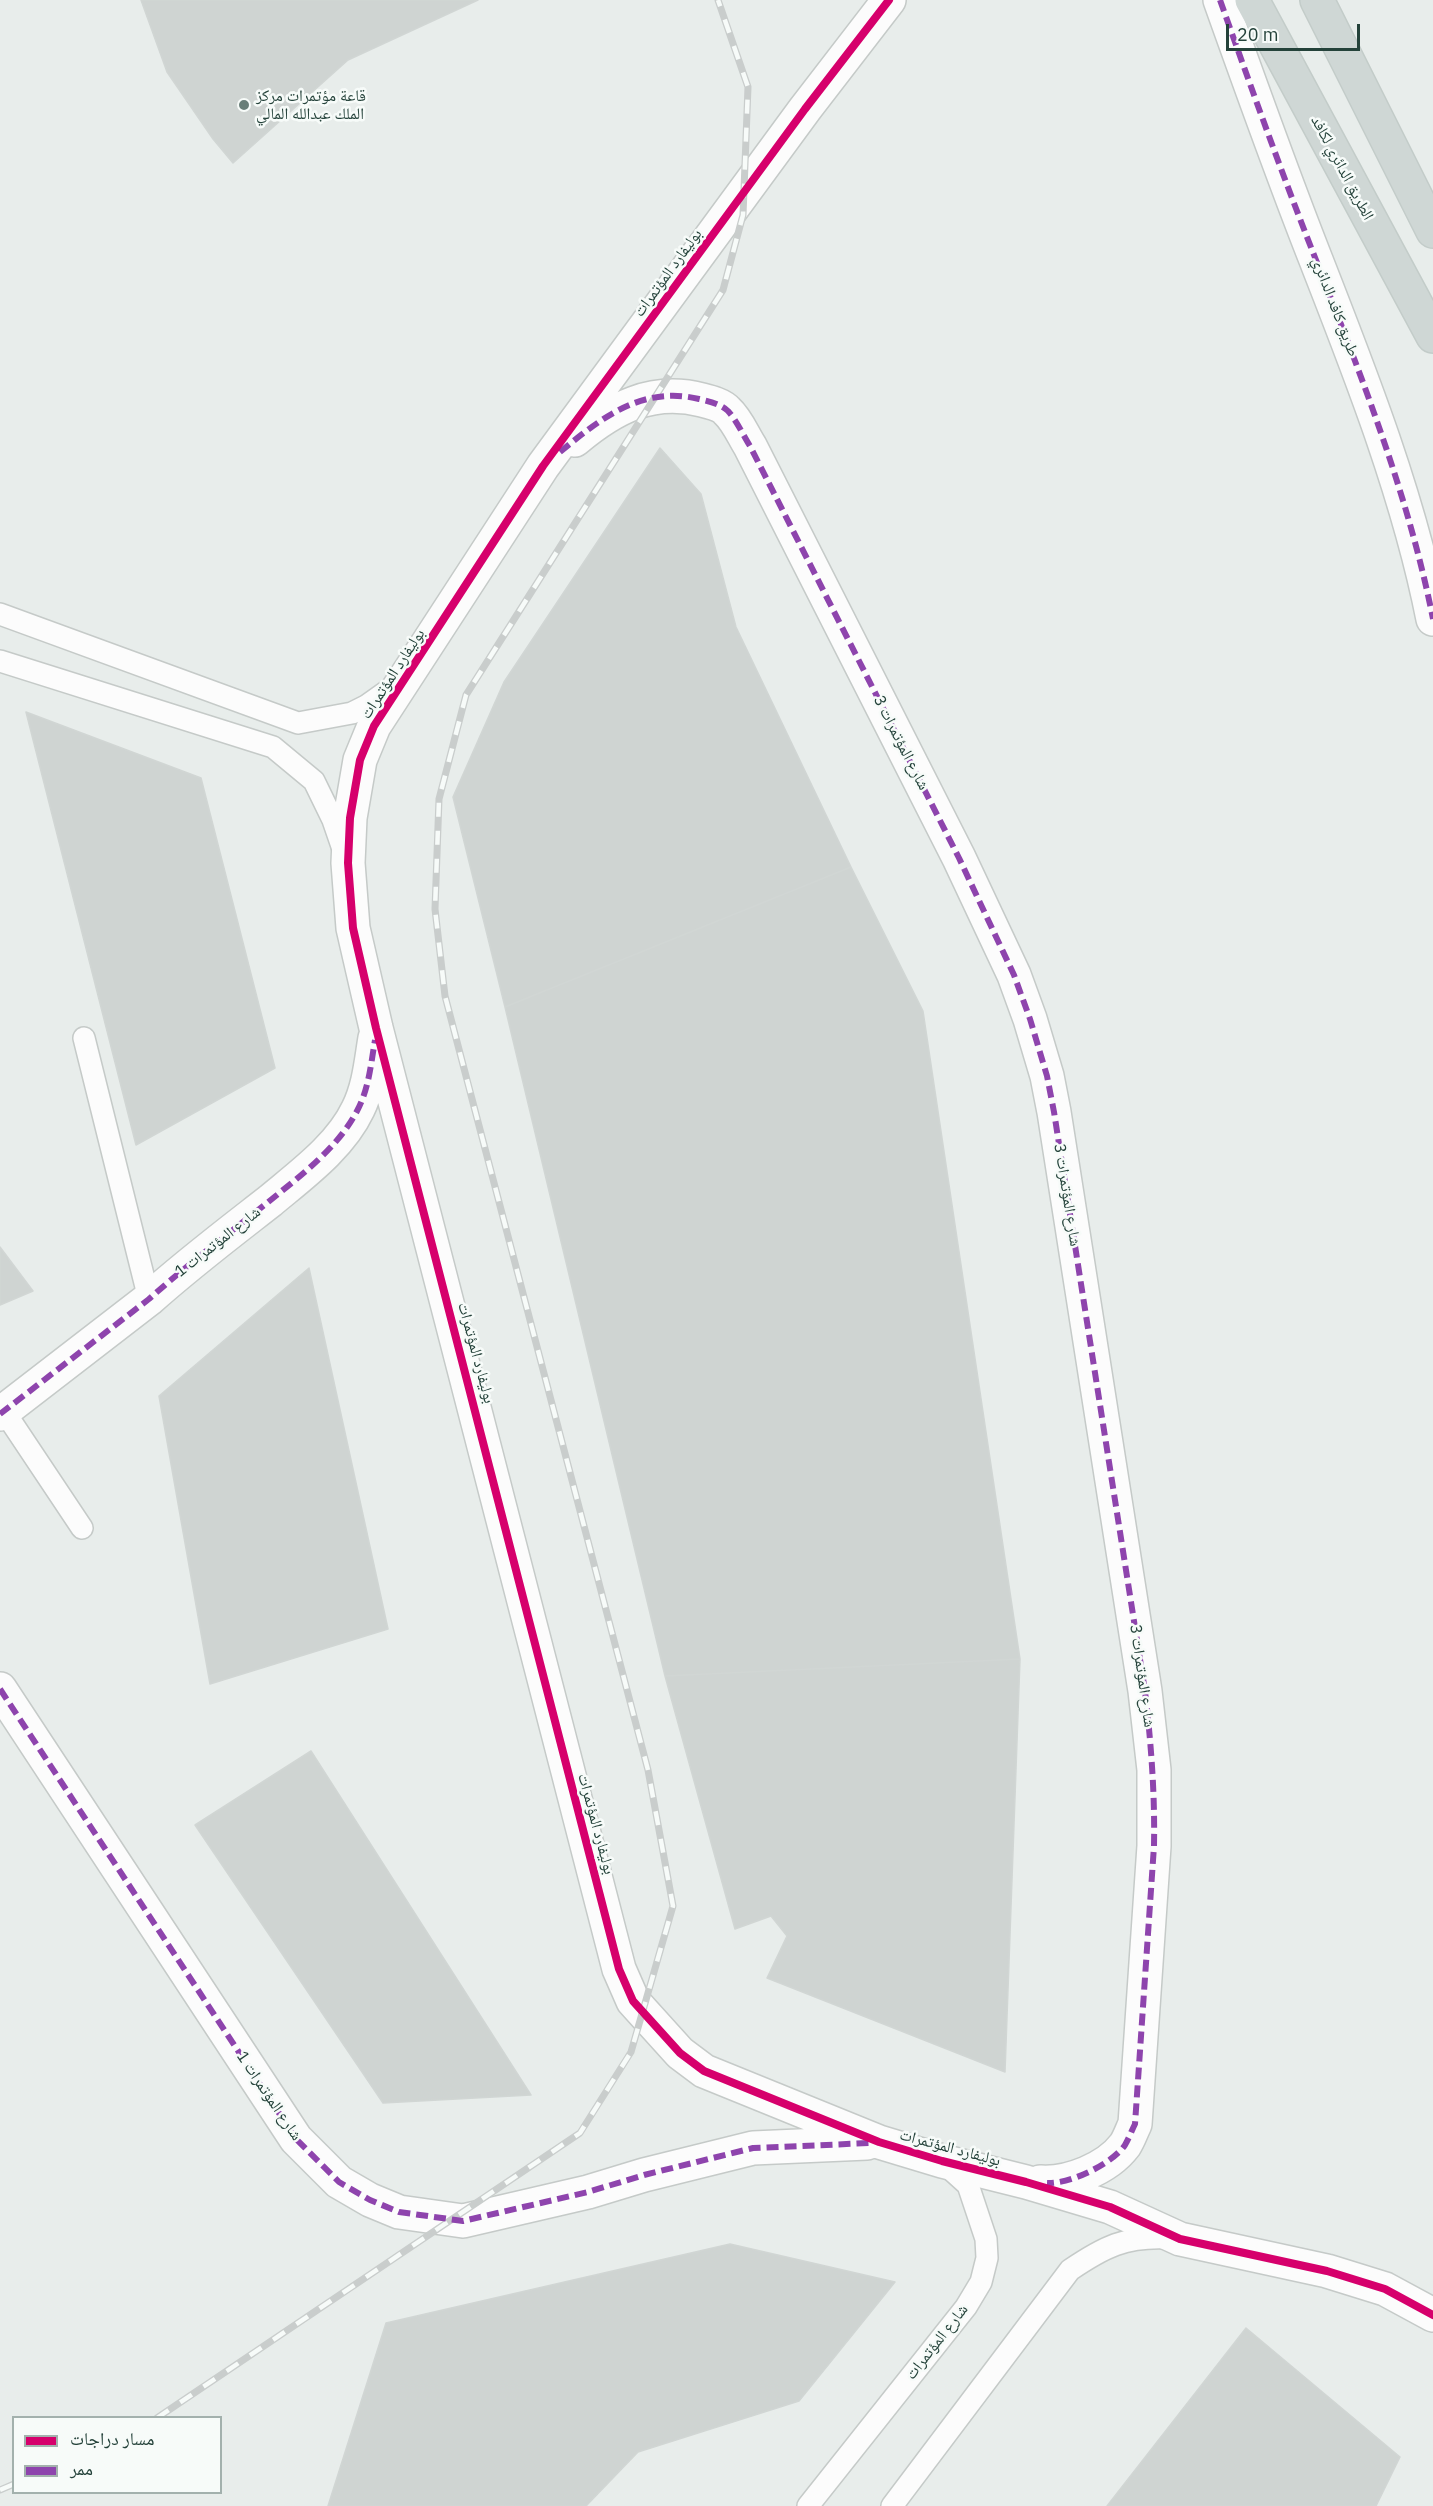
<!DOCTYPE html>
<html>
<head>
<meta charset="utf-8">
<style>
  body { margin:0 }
  #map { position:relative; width:1433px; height:2506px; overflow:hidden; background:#e8edeb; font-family:"IBM Plex Sans","Noto Naskh Arabic",sans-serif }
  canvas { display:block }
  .legend { position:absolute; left:12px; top:2416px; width:210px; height:78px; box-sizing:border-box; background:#f7fbf9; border:2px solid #a3b1ad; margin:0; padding:8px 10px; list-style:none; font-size:18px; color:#24423a }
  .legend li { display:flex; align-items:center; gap:12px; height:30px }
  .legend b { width:30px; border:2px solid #a3b1ad }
  .scale { position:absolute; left:1226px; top:24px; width:134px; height:27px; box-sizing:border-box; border:3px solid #24423a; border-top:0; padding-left:8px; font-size:18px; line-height:21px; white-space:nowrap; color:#24423a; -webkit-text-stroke:4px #f7fbf9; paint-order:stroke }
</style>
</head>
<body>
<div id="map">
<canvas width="1433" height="2506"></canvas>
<ul class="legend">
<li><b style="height:8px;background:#d6006c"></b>مسار دراجات</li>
<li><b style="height:8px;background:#8e44ad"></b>ممر</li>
</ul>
<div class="scale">20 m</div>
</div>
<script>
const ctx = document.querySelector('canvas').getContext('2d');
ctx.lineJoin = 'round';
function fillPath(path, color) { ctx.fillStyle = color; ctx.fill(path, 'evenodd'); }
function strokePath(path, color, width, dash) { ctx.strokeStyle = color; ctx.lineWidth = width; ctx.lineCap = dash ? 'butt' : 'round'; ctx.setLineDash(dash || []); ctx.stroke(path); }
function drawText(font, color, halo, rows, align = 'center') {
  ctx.font = font + ' "IBM Plex Sans","Noto Naskh Arabic",sans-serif'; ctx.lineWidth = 5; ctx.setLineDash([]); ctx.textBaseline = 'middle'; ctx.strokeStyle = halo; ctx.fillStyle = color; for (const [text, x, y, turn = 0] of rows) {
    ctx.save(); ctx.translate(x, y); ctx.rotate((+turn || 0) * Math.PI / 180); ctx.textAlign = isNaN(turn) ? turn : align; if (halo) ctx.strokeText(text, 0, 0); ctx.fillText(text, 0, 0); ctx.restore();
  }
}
const building = new Path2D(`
  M141 0H478L348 60 233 163 213 139 167 72Z
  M660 448 701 494 736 627 851 867 505 1007 453 797 504 682Z
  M26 712 201 778 275 1068 136 1145Z
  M851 867 923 1011 1020 1659 665 1676 505 1007Z
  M0 1247 33 1291 0 1305Z
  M309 1268 388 1629 210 1684 159 1396Z
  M1020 1659 1005 2072 767 1978 787 1936 771 1916 735 1929 665 1676Z
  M311 1751 531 2095 383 2103 195 1825Z
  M730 2244 895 2282 799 2401 638 2452 586 2506H328L386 2323Z
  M1246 2328 1400 2457 1376 2506H1107Z`);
fillPath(building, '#cfd4d2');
strokePath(building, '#d1d6d4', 1.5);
const service = new Path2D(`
  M0 614 298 723 352 713 366 706 390 689
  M0 661 273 747 314 781 333 820 343 849
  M84 1038 149 1299
  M4 1411 82 1528
  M808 2506 966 2307 981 2282 987 2258 986 2239 968 2185 947 2166
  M892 2506 1070 2270C1104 2247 1125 2236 1168 2238`);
const minor = new Path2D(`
  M889 0 805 109 543 466 374 726 360 760 350 818 348 863 353 928 376 1028 619 1969 633 2001 680 2053 704 2071 879 2142 942 2161 1026 2182 1110 2207 1180 2239 1327 2271 1385 2289 1433 2315
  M1220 0C1251 87 1282 174 1316 260 1361 375 1409 497 1433 619
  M575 440C613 408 652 387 702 400 710 402 722 405 727 411 737 420 743 435 750 446L959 858 1014 975 1030 1019 1047 1076 1054 1112 1145 1691 1154 1770V1846L1135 2124C1132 2130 1129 2139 1125 2145 1107 2169 1068 2184 1040 2182
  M0 1414 149 1299C188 1264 229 1233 270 1201 301 1175 340 1147 358 1109 369 1087 371 1062 375 1038
  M0 1689 296 2139 339 2182 370 2200 399 2212 463 2221 588 2192 644 2175 753 2148 867 2143`);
const primary = new Path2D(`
  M1252 0 1433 336
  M1317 0 1433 231`);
strokePath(service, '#c5cac8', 24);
strokePath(minor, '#c5cac8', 36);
strokePath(primary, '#c3ccc9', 36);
strokePath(service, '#fcfcfc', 21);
strokePath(minor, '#fcfcfc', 33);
strokePath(primary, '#cfd7d5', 33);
const rail = new Path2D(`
  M157 2418 580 2133 631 2052 673 1906 648 1770 445 996 435 909 439 799 466 695 723 290 743 215 748 87 718 0
  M0 2490 14 2484`);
strokePath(rail, '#c9cdcc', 7);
strokePath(rail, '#f7fbf9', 4.5, [14]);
strokePath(new Path2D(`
  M1220 0C1251 87 1282 174 1316 260 1361 375 1409 497 1433 619
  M560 452C600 419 642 385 699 399 708 401 721 404 728 411 737 421 743 435 750 446L959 858 1014 975 1030 1019 1047 1076 1054 1112 1145 1691C1151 1743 1155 1793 1154 1846L1135 2124C1132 2130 1129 2138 1125 2145 1112 2164 1070 2184 1047 2183
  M0 1414 149 1299C187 1265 228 1234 267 1203 300 1176 337 1149 357 1111 369 1089 371 1063 375 1040
  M0 1689 296 2139 339 2182 370 2200 399 2212 463 2221 588 2192 644 2175 753 2148 871 2143`), '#8e44ad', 6, [12, 6]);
strokePath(new Path2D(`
  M889 0 805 109 543 466 374 726 360 760 350 818 348 863 353 928 376 1028 619 1969 633 2001 680 2053 704 2071 879 2142 942 2161 1026 2182 1110 2207 1180 2239 1327 2271 1385 2289 1433 2315`), '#d6006c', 8);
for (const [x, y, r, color] of [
  [244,105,6,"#697e78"]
]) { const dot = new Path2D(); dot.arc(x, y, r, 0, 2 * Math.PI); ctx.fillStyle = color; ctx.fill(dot); strokePath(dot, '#f7fbf9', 2); }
drawText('16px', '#24423a', '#f7fbf9', [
  ["قاعة مؤتمرات مركز",256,96],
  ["الملك عبدالله المالي",256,114]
], 'left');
drawText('16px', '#24423a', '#f7fbf9', [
  ["الطريق الدائري لكافد",1342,168,62],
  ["بوليفارد المؤتمرات",668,273,-54],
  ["طريق كافد الدائري",1335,307,69],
  ["بوليفارد المؤتمرات",393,674,-57],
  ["شارع المؤتمرات 3",901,743,63],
  ["شارع المؤتمرات 3",1067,1195,81],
  ["شارع المؤتمرات 1",218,1242,-38],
  ["بوليفارد المؤتمرات",476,1353,75],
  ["شارع المؤتمرات 3",1142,1676,82],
  ["بوليفارد المؤتمرات",596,1824,75],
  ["شارع المؤتمرات 1",269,2096,56],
  ["بوليفارد المؤتمرات",950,2148,15],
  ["شارع المؤتمرات",937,2342,-52]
]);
</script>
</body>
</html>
